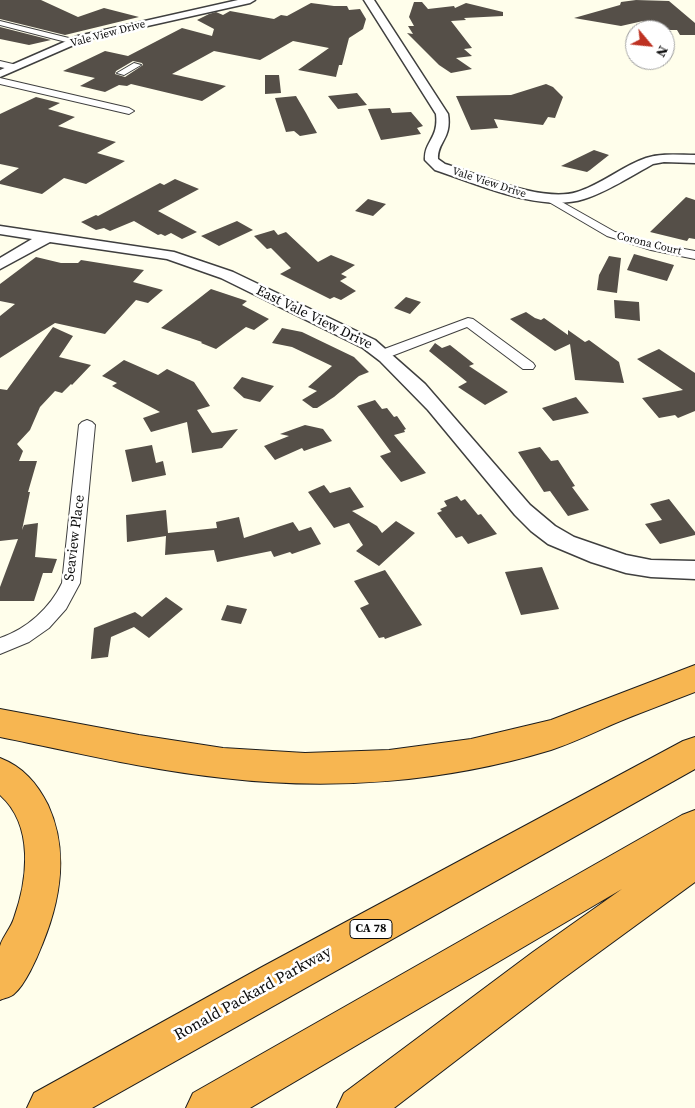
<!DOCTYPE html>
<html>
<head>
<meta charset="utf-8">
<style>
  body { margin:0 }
  #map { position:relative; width:695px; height:1108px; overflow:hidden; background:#fffeeb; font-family:"Source Serif 4",serif }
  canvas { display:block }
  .north { position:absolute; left:625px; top:20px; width:50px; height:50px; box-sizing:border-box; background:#fff; border:1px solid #9e9e9e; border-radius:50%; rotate:118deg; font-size:14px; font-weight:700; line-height:20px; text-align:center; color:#0c0c0c }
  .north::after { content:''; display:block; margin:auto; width:18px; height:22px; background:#be3222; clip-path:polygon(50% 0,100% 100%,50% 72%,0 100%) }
</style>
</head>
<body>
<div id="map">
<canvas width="695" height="1108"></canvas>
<div class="north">N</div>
</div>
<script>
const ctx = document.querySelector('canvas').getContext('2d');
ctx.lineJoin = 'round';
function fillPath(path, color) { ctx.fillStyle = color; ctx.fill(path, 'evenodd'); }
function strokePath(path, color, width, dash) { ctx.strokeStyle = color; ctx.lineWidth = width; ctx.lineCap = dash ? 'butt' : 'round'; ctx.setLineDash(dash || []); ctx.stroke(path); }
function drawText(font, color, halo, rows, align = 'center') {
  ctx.font = font + ' "Source Serif 4",serif'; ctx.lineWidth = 5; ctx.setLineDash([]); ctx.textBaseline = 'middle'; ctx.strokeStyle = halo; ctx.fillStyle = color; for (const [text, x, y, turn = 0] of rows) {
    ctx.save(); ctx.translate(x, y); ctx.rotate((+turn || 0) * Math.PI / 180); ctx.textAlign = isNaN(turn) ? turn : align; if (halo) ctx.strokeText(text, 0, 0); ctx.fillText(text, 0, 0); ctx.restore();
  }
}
fillPath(new Path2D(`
  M0 0H41L78 17 104 8 139 17 65 35 0 19Z
  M636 0 669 1 695 23V35H680L677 30H632L643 21 621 26 574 18 620 5 621 2Z
  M414 2H422L428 9 454 6 455 8 466 3 503 12V16L464 18 466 20 451 21 472 48 464 49 472 56 456 58 472 69 451 73 439 65 407 33 413 34 408 26H414L409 17Z
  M311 3 334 6H347L349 10 360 9 366 19 363 29 349 38 342 65H339L336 77 298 70 329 48 293 41 260 60 214 51 172 74 226 86 202 101 131 84 127 86 119 85 105 92 80 86 95 78 63 71 105 51 128 56 182 28 212 36 214 29 197 20 209 14 216 12 223 15 230 11 274 19 281 15 287 16ZM133 61 142 63 143 65 125 77 115 74 116 71Z
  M0 27 51 40 29 45 0 39Z
  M265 75H279L281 93 265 94Z
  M546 84 553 87 563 97 555 118 548 117 543 125 494 119 498 128 471 130 456 96 511 95Z
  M357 93 367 105 338 109 328 96Z
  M296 96 306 113 317 133 300 136 294 131 286 132 275 98Z
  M36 97 60 103 48 109 75 117 58 126 116 142 97 153 125 161 86 184 64 178 42 194 0 184V181L19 168 0 164V114Z
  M390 108 392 113 411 112 423 126 417 128 421 134 381 140 368 109Z
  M594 150 609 155 590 170 587 172 561 166Z
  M175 179 199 189 158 211 197 232 182 239 171 233 165 236 161 234 158 235 134 221 110 231 104 228 96 230 81 222 96 215 98 216 160 183 164 185Z
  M686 197 695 200V239L689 238 687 241 650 232Z
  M368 199 386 204 373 216 355 211Z
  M237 221 253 230 219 246 201 236Z
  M274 230 278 235 286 232 318 262 331 255 355 265 341 274 347 277 340 281 356 291 341 300 334 297 330 299 280 274 291 268 271 248 267 249 254 236Z
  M634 254 674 265 667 281 627 270Z
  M609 256 621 258 617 293 597 290 599 275Z
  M36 257 61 263H78L81 260 144 270 133 282 163 290 148 303 136 300 105 334 55 323 0 358V316L15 304 0 301V284Z
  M211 289 247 301 242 305 269 319 254 330 246 327 216 349 201 343 202 342 161 328Z
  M406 297 421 302 410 314 394 308Z
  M614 300 639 302 640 321 615 318Z
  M526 312 535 318 541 320 544 318 568 335V330L585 342 589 340 619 362 624 383 575 380 570 344 555 351 510 319Z
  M53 327 73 336 59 357 91 365 72 385 71 384 62 393 55 391 40 407 30 430 17 444 23 451 19 461H37L28 492H30L22 530 24 525 38 523 35 557 57 559 52 573H43L34 601H0V587L18 539 0 541V389L7 390Z
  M282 328 302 332 354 357 369 372 359 376 334 397 317 408H313L302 400 317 391 308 387 332 366 292 347 272 343Z
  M435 343 442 348 450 345 474 364 469 366 508 392 485 405 458 387 467 382 429 351Z
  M659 349 695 373V411L678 418 675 415 659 418 642 398 683 390 637 359Z
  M124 360 158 375 167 369 194 382 210 406 197 410 212 433 238 429 222 448 192 453 187 422 151 432 143 418 160 412 112 386 117 383 102 376Z
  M242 377 255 381 274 386 260 402 244 398 233 388Z
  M576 397 589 413 553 421 542 408Z
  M375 400 382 409 387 408 394 417 397 416 406 429 404 430 405 432 394 435 426 473 401 482 380 456 391 452 357 406Z
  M305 425 323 429 332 441 304 451 302 448 275 460 264 446 289 436 280 434Z
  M152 445 156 463 163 461 166 475 132 482 125 450Z
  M540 447 551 461 558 460 575 486 572 487 589 510 568 516 550 491 544 492 518 452Z
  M324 485 330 493 350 487 364 507 352 511 377 526 382 533 396 521 415 533 379 566 356 551 363 545 349 523 334 528 308 492Z
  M457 496 461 501 465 499 478 515 481 514 497 534 468 544 462 536 456 538 437 513 442 511 440 509 447 506 444 501Z
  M669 499 695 532V535L660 544 645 524 662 520 650 504Z
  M166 510 168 533 217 528 216 522 239 517 244 538 293 522 299 531 311 527 321 544 292 554 290 552 274 557 271 551 217 562 214 550 165 555 166 536 127 542 126 515Z
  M542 567 559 609 521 615 505 572Z
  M385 570 422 625 385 639 384 637 379 638 360 608 369 604 354 581Z
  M166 597 183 609 149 638 134 627 111 637 108 657 91 659 94 628 135 612 142 617Z
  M227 605 247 609 241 624 221 620Z`), '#554f48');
const minor = new Path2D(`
  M0 21 77 40 78 42 74 44 0 25Z
  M0 61 17 65 18 67 14 70 0 67Z
  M134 63 141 65 124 75 117 73Z
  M0 78 129 108 134 111 129 114 0 84Z
  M553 197 615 232 657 244 695 251V259L651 250 607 236 549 202 548 200 549 198Z
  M468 318 473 319 533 363 535 366 533 369H523L467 327 389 357H379L377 354 379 351Z
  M87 420 92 422 95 425 80 583 66 609 49 628 29 642 0 654V638C27 629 50 608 62 583L79 425 82 422Z`);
const tertiary = new Path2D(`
  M238 0H255L250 3 85 40 0 77V70L78 36Z
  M364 0H374L448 114C452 139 437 142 438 159L445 164C480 175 542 203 577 192 601 185 622 166 646 158 662 153 678 155 695 155V163L664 162 653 164C633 175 605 193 584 199 540 213 478 184 435 170L425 160C424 141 439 139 436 114Z
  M0 226 174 252 233 272 375 340 425 384 530 505 555 526 574 537 626 555 651 560 695 561V579L651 577 626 573 591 562 548 544 531 531 515 515 428 410 380 361 363 348 221 278 167 259 50 242 0 269V258L32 239 0 234Z`);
const motorway = new Path2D(`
  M695 665V692C667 703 639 713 611 725 591 734 572 743 551 750 446 782 333 791 223 778 148 770 74 752 0 737V709L139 735 223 748 305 753 389 750 471 739 551 720Z
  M695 737V769L92 1108H27L34 1093 262 967 683 741Z
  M0 758C23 767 37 783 48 805 69 851 61 899 42 945 37 958 25 985 14 994 11 997 4 998 0 1000 0 987 0 957 0 946 3 936 11 928 14 918 28 879 34 825 0 795Z
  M695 810V882L561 980 394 1108H337L344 1093 533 952 622 889 250 1108H186L193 1093 682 815Z`);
strokePath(minor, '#3f3f3f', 2);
strokePath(tertiary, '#3f3f3f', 3);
strokePath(motorway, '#1d1d1d', 2);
fillPath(minor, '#fff');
fillPath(tertiary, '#fff');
fillPath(motorway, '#f7b651');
drawText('11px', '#0c0c0c', '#fff', [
  ["Vale View Drive",108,34,-15],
  ["Vale View Drive",489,183,18],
  ["Corona Court",649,244,14]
]);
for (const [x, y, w] of [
  [371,929,42]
]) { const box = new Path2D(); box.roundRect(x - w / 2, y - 9.5, w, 19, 4); ctx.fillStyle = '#fff'; ctx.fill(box); strokePath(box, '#0c0c0c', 1); }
drawText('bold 12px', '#0c0c0c', null, [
  ["CA 78",371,929]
]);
drawText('14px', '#0c0c0c', '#fff', [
  ["East Vale View Drive",314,318,26],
  ["Seaview Place",75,538,-83]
]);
drawText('16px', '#0c0c0c', '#fff', [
  ["Ronald Packard Parkway",253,994,-29]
]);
</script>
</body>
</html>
